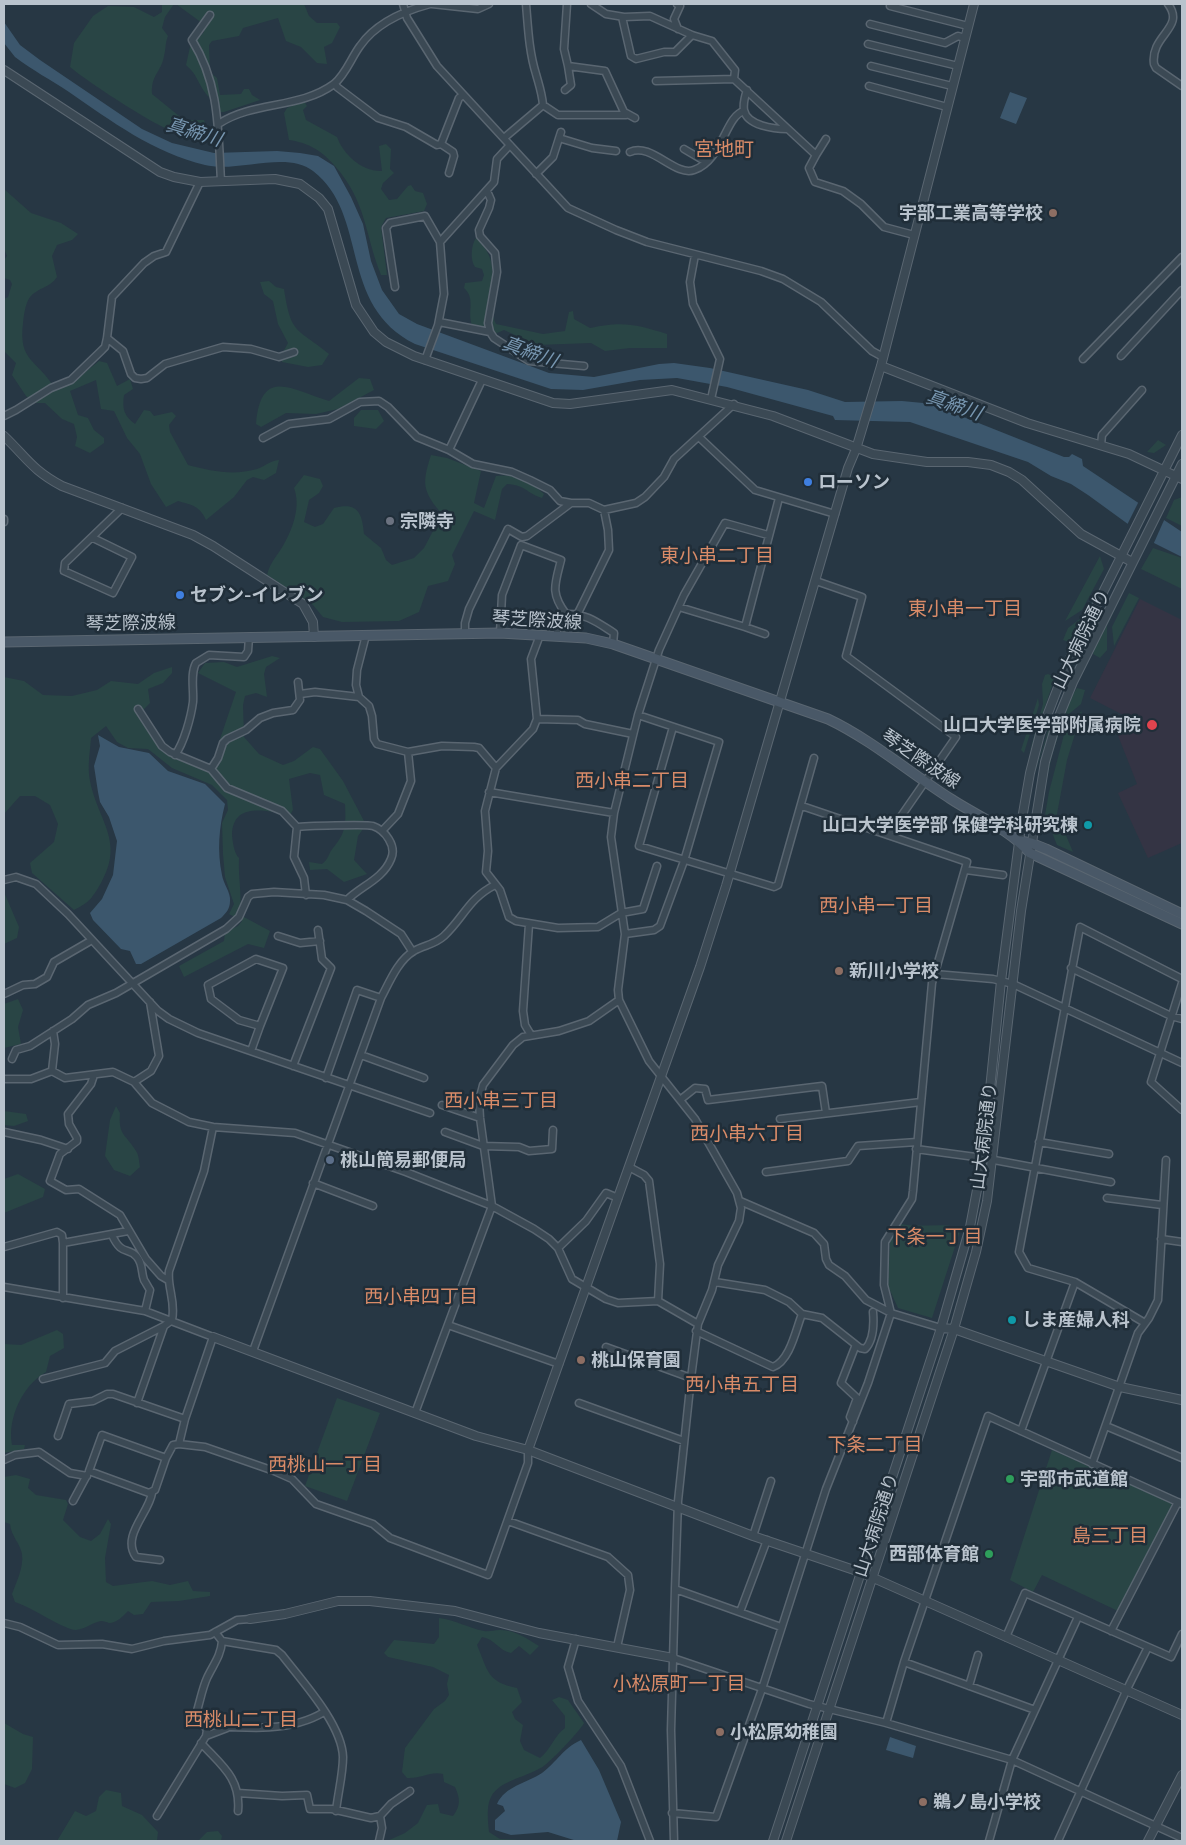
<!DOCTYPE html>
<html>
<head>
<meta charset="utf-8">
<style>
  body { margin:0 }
  #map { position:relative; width:1186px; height:1845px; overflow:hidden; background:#273744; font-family:"Exo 2",sans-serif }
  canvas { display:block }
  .frame { position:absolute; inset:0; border:5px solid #b9c3cd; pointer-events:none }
</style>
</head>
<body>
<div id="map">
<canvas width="1186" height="1845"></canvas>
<div class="frame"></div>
</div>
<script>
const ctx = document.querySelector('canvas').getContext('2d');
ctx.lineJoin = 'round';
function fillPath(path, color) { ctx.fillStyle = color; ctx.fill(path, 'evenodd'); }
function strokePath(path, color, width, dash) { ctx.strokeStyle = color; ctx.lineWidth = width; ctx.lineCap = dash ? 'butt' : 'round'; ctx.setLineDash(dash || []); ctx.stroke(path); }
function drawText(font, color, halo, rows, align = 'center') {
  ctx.font = font + ' "Exo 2","Noto Sans JP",sans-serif'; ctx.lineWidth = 5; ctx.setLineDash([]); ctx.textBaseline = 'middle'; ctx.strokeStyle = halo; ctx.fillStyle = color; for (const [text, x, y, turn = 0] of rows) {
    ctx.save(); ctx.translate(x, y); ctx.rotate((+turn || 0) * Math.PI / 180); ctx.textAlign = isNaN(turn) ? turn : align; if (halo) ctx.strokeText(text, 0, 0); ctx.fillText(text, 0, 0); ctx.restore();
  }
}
fillPath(new Path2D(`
  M1140 599 1182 620V843L1148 858 1118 793 1137 784 1117 733 1127 717 1090 698Z`), '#343444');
fillPath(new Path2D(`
  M162 4H174L165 17 162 28 168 36C165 43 166 49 164 56 161 73 151 74 152 94L184 120H204L206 125C197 128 186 135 176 132 159 129 85 80 70 67L74 43 93 16 108 6 134 7 154 17 162 12Z
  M176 4H304L309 16 317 23H337L340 27 332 43 324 47 327 64 317 63 301 47 286 41 278 18 243 28 239 36 212 41 209 45 210 72 217 78 220 95 241 94 244 89H249L252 95 260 100 224 112H213C211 94 210 101 202 88 196 78 196 74 186 65L190 47 204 32 202 23Z
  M304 101 307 106 303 110 306 120 337 137C343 154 362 172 382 171L379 146 386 144 391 149 390 169 394 173 383 183 381 189 389 200 397 199 408 186 411 185 415 191 423 193 427 204 424 211 386 218 381 227 387 275H381C364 232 367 203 335 166 321 150 309 143 289 140L284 113 287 108Z
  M4 189 31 213 61 223 78 234 72 240 57 245 52 256 57 277C50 288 37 288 30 297 25 304 24 315 23 323 18 363 38 359 55 389L77 379 99 361 107 363 117 386 130 379 133 389 124 395C122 409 124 416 135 424L144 410 150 411 154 416 172 412 176 416 169 425 170 432 188 465C211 471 233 476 257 469 266 466 269 461 279 460L276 473 264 480 253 477 247 480 234 497 206 520C200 506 192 505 178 501L166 507 151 484 140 454 127 438 114 411 101 409 96 380 70 391 78 415 88 418 94 430 104 438V443L90 453 75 446 77 437 74 424 62 419 45 403H34L26 396 12 375 16 363 4 351V299L8 297 12 284 10 280 4 278V260L7 256 4 249Z
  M476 238C507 267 483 291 496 324L543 334 565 331 569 312 573 311 574 319 590 328C622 321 636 324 667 334V348H630L605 351 591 343 537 345 504 330 497 333 472 325C467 311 476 299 464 288L465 283 482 281 484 275 482 269 475 267C470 260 471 245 476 238Z
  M269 281 276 287 284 289C291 335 296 327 329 354L322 365 308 367 282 362V354L288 343 278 324 273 301 264 294 260 282Z
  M359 378 370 379 374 390 338 409 316 414 286 413 261 427 256 424C261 365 293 391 329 401Z
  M361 410H378L384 421 376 429 354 426V418Z
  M1158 440 1166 445 1154 453 1147 452Z
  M431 455 447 458 481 471 474 503 484 508 496 476C515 473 531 482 544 494L542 498C526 493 526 485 507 484L502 489 495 520 474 511 452 555 455 564 448 581 428 586 419 612 399 621 342 622 323 617 313 605 267 575C270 562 278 555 284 544 293 528 301 506 294 488L304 475 320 479 323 486 319 493 309 500 304 522 315 527 323 524 334 508C358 502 362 513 364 534L381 548 386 560 392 565 414 558 424 548 442 514C422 491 422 483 431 455Z
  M1182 497V526L1166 518 1174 500Z
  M1153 548 1182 558V589L1141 569Z
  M1100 556 1104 569 1082 610 1065 621Z
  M1105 577 1072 643 1063 640 1068 628 1085 615Z
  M1129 593 1139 598 1114 646 1112 627Z
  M1122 596 1107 626V650L1100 658 1093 654 1094 650Z
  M272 656 280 658 266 667 264 674 267 697 256 693 245 696 243 705 244 737 259 754 283 765 294 761 313 747 320 749 343 781 364 821 363 829 358 836 354 860 367 874 344 882 327 869 310 870 309 862 322 864C329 859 328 854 333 848 346 833 346 824 345 804L324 795 320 775 310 773 289 779 293 810 290 815C267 811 232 801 232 836 233 843 234 853 239 858 238 876 242 894 240 911L244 917 270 931 264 948 248 944 184 977 179 966 224 941 225 932 238 926 242 921 229 914 234 904 225 877 223 854 222 823 228 810 227 800 212 785 172 768 148 749 128 748 117 742 106 726 91 738C90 752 87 767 90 781 98 821 125 841 101 883 92 898 90 902 74 910L32 873 30 863 54 842 58 824 50 805 35 796H20L4 814V677L24 681 43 695 72 696 97 690 111 681 138 684 154 673 172 667V673L163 683 148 689 150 703 139 714C162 753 166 755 207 771L219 766 223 752 219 742 236 692 198 673 205 663 224 662 237 667Z
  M1048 674 1055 677 1029 754 1043 704 1042 684 1045 675Z
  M1077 688 1085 690 1081 704 1064 718 1052 755 1039 816C1047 774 1053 724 1077 688Z
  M1038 698 1039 705 1024 753 1021 750Z
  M1082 711 1067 760 1057 814 1073 852 1057 845 1045 815 1049 792 1067 723Z
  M1050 724 1051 725 1035 773Z
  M4 892 19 927 17 938 4 944Z
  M18 999 23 1010 18 1027 21 1044 4 1048V1004Z
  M116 1106 120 1113C118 1136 126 1134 136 1151 139 1155 139 1162 140 1167L130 1176 114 1170 105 1156 110 1120Z
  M4 1111 26 1114 28 1121 14 1126 4 1125Z
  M18 1174 45 1189 43 1197 4 1213V1179Z
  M901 1224C921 1228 941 1222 961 1228L932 1318 898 1308 888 1286 890 1242Z
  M57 1330 63 1334 64 1348 50 1356 46 1372C23 1385 7 1418 12 1445H25L24 1449 4 1453V1344L21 1345Z
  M337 1398 380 1413 347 1501 305 1486Z
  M1052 1450 1171 1503 1172 1507 1118 1611 1042 1575 1033 1592 1010 1580Z
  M16 1475 30 1479 28 1488 36 1495 66 1500 68 1504 63 1520 80 1537 91 1541 100 1534 108 1519 111 1524 105 1558 106 1582 113 1586 152 1581 170 1585 188 1581 193 1591 210 1592V1596L179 1601 151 1602 143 1614 134 1615 128 1611C123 1616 117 1623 109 1623 107 1622 104 1621 101 1621 93 1622 86 1629 76 1630 64 1630 32 1607 15 1602L12 1594C16 1583 24 1567 22 1554 20 1543 11 1536 10 1524L4 1522V1477Z
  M439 1618C456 1620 468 1628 484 1631 489 1632 494 1630 499 1630 513 1629 528 1639 539 1646L530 1655 519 1646 511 1653C499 1651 495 1639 482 1637L477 1645C488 1671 487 1682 517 1688L522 1702 512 1712 515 1719 523 1725 520 1741 524 1750 540 1758C551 1749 554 1736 565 1728V1716L552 1700 559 1697 568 1700 584 1723C580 1731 553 1759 545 1765 530 1777 500 1779 491 1797 486 1806 488 1822 489 1832L500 1839 542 1841H387L405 1833 418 1823 427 1805 438 1804 440 1813 453 1816C461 1806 460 1798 455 1787L444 1782 443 1774C430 1771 421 1779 407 1778L402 1772 405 1748 434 1709 445 1701 449 1695 447 1684 449 1675 433 1667 388 1657 384 1653 394 1640 434 1644 439 1637Z
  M4 1723 23 1734 33 1737 32 1769 25 1783 15 1788 4 1784Z
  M106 1790 121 1793 122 1806 142 1815 158 1832 157 1841H57L75 1811 86 1816 96 1811 99 1797Z
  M218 1831 222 1836 221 1841H198L207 1832Z`), '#294545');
fillPath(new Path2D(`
  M4 22 20 45 40 60 142 129 172 143 214 153 277 151 300 153 318 156 334 166 351 197 363 224 371 261 382 290 399 314 417 324 549 373 594 377 659 364 674 363 710 368 808 390 845 402 902 401 923 403 944 409 949 406 960 410 961 416 1064 457H1069L1072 454 1082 459 1083 466 1182 532V557L1154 543 1088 495 1071 484 1051 476 1028 462 910 422 835 420 833 416 727 387 677 378 640 380 583 390 551 389 415 344C337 305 370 215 313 171 287 150 237 173 205 165 154 153 111 121 69 92 51 80 32 70 15 57L4 43Z
  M1010 92 1027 98 1016 124 1000 118Z
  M98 735 119 747 149 753 168 771 205 784 225 804C219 827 217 851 222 875 223 883 231 893 230 901 230 909 226 913 221 918L141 964H136L130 951 121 949 93 920 90 913 102 899 113 875 117 841 109 817 100 802 98 792 94 766 100 746Z
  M890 1737 916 1746 913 1758 886 1750Z
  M581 1740 599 1770 621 1822 617 1841H577L548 1832 511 1835 495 1830V1820L505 1811 503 1806 497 1804C505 1786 527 1783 542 1773 558 1761 562 1749 581 1740Z`), '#3c576d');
fillPath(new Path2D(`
  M1139 501 1165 518 1153 545 1126 527Z`), '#273744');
const minor = new Path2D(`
  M403 4 407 18 437 66 568 208 616 230 647 242 761 271 783 279 821 302 872 351 883 357
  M432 4 478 9 489 4
  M526 4C528 27 529 52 536 74 539 85 542 93 543 105
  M567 4 564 49 568 66 605 71 624 112 635 118
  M591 4 606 14 624 17 650 16 692 35 712 41 735 70 734 79 816 155 809 168 815 182 843 191 861 204 884 227 914 235
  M677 4 680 6 674 19 678 29
  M1168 4C1186 28 1150 35 1154 64L1156 68 1182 86
  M890 6 968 26
  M210 15 192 40C220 85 218 131 221 181
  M622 17 631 56 636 59 664 52H675L692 35
  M870 24 945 43 958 36 965 38
  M868 44 958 66
  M871 66 952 86
  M656 81 734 79
  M335 83 337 87 378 118 406 127 437 145 441 144 459 98 463 95
  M869 86 947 107
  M565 90 571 85 568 66
  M747 90C745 96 743 104 744 110 747 126 775 129 787 129
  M220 123C254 101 300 109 334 84 346 74 351 58 360 46 376 23 404 11 430 4
  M504 138 543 105 558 115H626
  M559 138 592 148 616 151
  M441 144 453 152 454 156 449 173
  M684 149 706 162
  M630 152C651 142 675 177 694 170 723 160 725 116 744 111
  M816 155 826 139
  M536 174 553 157 561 132
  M487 191 491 200 489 208 479 230 480 236 495 253 497 272 488 323 490 332 494 338 529 361 584 366
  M695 255 690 282 693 304 720 359 711 399
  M395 287 386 228 390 223 425 216 440 242
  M439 322 490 332
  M107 338 123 351 131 374 135 378 141 379 147 378 165 364 223 347 251 349 279 357 294 352
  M1121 356 1182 290
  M1083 359 1182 257
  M425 360 438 325 444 294 440 242 494 182 497 159 510 145
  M4 416 16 410 51 388 71 380 101 351 105 347 107 338 112 297 144 263 154 256 166 252 200 182
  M263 438 289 424 329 419 360 402 379 401 388 407 417 437 449 450 473 464 512 472 530 480 550 490 560 501 571 503
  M700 438 755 490 835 514
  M1101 445 1102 435 1142 390
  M449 450 482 380
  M4 522V519
  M93 538 132 557 113 593 64 571 65 563 122 508
  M816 581 862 597 846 656 956 737 888 835
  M679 607 745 627 779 498
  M578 613 609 550 608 530 604 510
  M745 627 765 634
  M465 633V623L469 609 508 529 522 537 527 536 571 503H589L604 510 636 503 645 497 664 477 674 459 734 404
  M500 633 502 595 521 545 561 560C555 584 550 593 566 614
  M366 635 357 670 356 685 359 697 369 706 372 716 374 739 377 744 408 752 442 746 474 747 479 748 496 768
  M540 635 531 659 537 719 533 729 496 768 485 811 488 851 486 872 500 890 509 917 516 921 558 928 598 927 621 913 643 909 657 866
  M556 636 559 621 566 614C586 613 598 623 614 633L613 644
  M300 694 315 692 359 697
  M138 709 162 746 170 752 211 769 227 788 282 811 297 827
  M537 719 578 720 585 724 633 734
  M673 727 639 846 774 887 778 885 814 758
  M175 755C184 743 191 717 193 702 194 690 190 674 196 663L209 655 244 657 248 651 249 637
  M211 769 218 758 223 743 227 739 246 730 260 718 273 713 293 710 300 700 298 682
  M489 792 614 813
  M802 806 967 862 932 983 913 1191 912 1199 885 1242 884 1285 891 1313 941 1328
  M382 831 398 814 411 781 408 752
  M966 870 1003 875
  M4 880 16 877 36 884 68 914 158 1011 169 1019 198 1033 430 1113
  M306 895 304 878 294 857 297 827C303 826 368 824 373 826 385 830 397 846 391 859 383 879 361 886 347 900
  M529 924 523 1011 525 1025 531 1035
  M625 934 654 930 660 926 684 861 719 742 638 715
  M278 936 300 943 320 941
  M256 959 283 968 260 1026 239 1020 211 999 208 985Z
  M1071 968 1171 1016 1182 1019
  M935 974 993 979 1013 984 1182 1063
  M1182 983 1151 1082 1182 1110
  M4 994 23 985 35 984 47 977 54 962 92 940
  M251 1051 260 1026
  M361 1055 424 1078
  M12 1059 16 1050 30 1046 72 1019 88 1005 116 993 226 929 239 917 248 897 252 894 274 892 324 895 347 900 366 911 401 934 412 951
  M293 1066 331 968 322 959 318 930
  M52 1071 55 1044 53 1031
  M94 1075 91 1084 68 1114 69 1124 77 1138V1141L60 1154 50 1181 66 1190 79 1189 120 1215 146 1259 161 1276 168 1280
  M326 1078 357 990 381 998
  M4 1079H31L52 1071 65 1078 113 1072 134 1082 152 1103 189 1122 213 1127 295 1133 406 1172 492 1206 534 1229 549 1239 558 1248 572 1279 606 1299 618 1303 658 1301 698 1324
  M134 1082 151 1071 159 1056 150 1002
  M680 1100 695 1088 705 1089 708 1100 822 1086 826 1113
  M442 1105 480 1118
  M780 1119 921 1102
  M4 1132 41 1140 68 1149
  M445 1132 483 1146 519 1147 529 1151 552 1149 553 1130
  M1039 1142 1109 1154
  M916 1149 983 1158
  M994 1160 1111 1182
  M629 1167 644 1175 649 1181 660 1264 658 1301
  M766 1172 848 1161 858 1146 917 1142
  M313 1183 373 1206
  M1107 1198 1162 1205
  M112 1235C122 1257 128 1246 137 1257 143 1264 141 1272 144 1280 146 1283 148 1287 150 1290L145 1311
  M1161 1239 1182 1242
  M4 1247 57 1232 62 1235 63 1243
  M558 1248 586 1221 606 1193 618 1198
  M715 1282 765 1290 789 1302 802 1314 822 1318 860 1348 865 1349C874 1340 874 1324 873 1312
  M4 1287 145 1311 213 1337 185 1419 179 1444 173 1445 166 1458
  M63 1298V1243L128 1231
  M1145 1323 1075 1282 1028 1268 1019 1252 1080 927 1182 979
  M448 1325 559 1364
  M696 1331 773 1367C790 1361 796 1329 802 1314
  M606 1347 691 1378
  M253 1351 381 998C389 983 398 960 414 951 424 945 434 945 444 936 464 917 469 898 495 885
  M43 1379 105 1363 115 1351 164 1326
  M137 1403 164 1326 172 1320C176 1301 167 1288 169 1271L204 1171 213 1127
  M579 1403 684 1441
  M415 1413 492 1206 480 1118 479 1101 483 1085 513 1045 523 1037 559 1031 589 1021 619 1000
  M853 1422 850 1417 857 1398 841 1383 855 1347
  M1106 1426 1182 1458
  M1021 1431 1075 1282
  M102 1435 166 1458 155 1490 149 1493 89 1471Z
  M58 1436 69 1404 93 1401 107 1394H113L185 1419
  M179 1444 205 1447 274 1471 292 1479 316 1504 373 1524 390 1538 488 1575 528 1463V1450
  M4 1460 15 1455 39 1452 70 1473 87 1476
  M1092 1464 1138 1333 1149 1318 1158 1300 1166 1160
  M152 1493C149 1513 121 1536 136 1557L160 1560
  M73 1501 87 1475
  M508 1521 608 1557 628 1575 630 1590 617 1647
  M753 1536 771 1481
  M675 1589 781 1627
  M740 1612 767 1540
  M4 1623 20 1627 58 1645 102 1644 132 1649 164 1641 210 1635 237 1620 250 1619
  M1111 1631 1178 1502
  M1006 1637 1025 1593 1171 1657 1182 1634
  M576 1639 568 1667 578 1701 621 1766 650 1841
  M222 1641 276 1650 282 1655C301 1680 342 1724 343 1757 343 1774 338 1793 336 1811
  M673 1658 809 1704 886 1723 1012 1760 1182 1838
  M904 1662 1035 1710
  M969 1686 978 1655
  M886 1723 904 1662 988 1416 1182 1504
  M205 1725C243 1728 290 1733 324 1712
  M206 1736 227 1728
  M201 1743C221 1765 241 1778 238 1811
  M238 1793 282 1796 307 1795 310 1809H332L371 1818 380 1816 391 1804 410 1791
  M672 1813 716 1817 762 1689 826 1489 868 1383 891 1313 866 1300 845 1276 829 1265 826 1259 824 1244 814 1233 740 1201
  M157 1816 206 1736 207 1730 196 1714C200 1702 202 1689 207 1678 213 1665 221 1656 222 1641L215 1632
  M379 1841 382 1828 380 1816
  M674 1841 671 1730 675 1589 678 1501 691 1378 698 1324 712 1290 718 1265 739 1221 741 1208 737 1193 695 1119 649 1061 619 1000 618 990 625 934 611 837 614 813 638 715 659 650 684 595 725 523 768 535
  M989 1841 1012 1760 1078 1617
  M1058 1841 1127 1689 1148 1647`);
const tertiary = new Path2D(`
  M4 70 160 172 174 177 200 182 275 179 300 184 319 198 328 209 356 305 374 332 386 342 414 356 553 403 570 404 672 390 773 416 873 454 927 462H968L991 465 1009 472 1022 480 1081 534 1132 562
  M881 366 1027 423 1129 454 1182 479
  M4 436C27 458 32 470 62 486L193 535 213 546 303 604 313 622 314 637
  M941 1328 954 1329 1120 1387 1182 1400
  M213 1337 476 1436 528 1450 753 1536 860 1572 1182 1715
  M528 1450 700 967 726 886 848 468 856 449 881 366 974 4
  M250 1619 285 1614 338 1601H370L455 1611 539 1633 673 1658
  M773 1841 941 1328 970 1227 983 1158 1001 981 1022 819 1030 773 1040 734 1067 664 1182 435
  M786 1841 954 1329 976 1252 987 1201 1021 911 1045 762 1057 721 1073 682 1182 464
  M1148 1841 1182 1775`);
const secondary = new Path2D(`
  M4 642 500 633 586 638 613 644 828 719C872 740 910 773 951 799 977 816 1009 829 1030 853L1182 924
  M1020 841 1031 843 1046 849 1182 914`);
strokePath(minor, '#5a6671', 9);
strokePath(tertiary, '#5a6671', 10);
strokePath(secondary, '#5a6671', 11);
strokePath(minor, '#3b4954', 6);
strokePath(tertiary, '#3b4954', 8);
strokePath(secondary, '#495867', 9);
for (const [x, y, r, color] of [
  [1053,213,5,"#8d6e63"],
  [808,482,5,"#3f7fe0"],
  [390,521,5,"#6b7280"],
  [180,595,5,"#3f7fe0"],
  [1152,725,6,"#e0444e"],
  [1088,825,5,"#0f9aa8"],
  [839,971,5,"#8d6e63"],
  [330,1160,5,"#5c6f8a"],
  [1012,1320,5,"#0f9aa8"],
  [581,1360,5,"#8d6e63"],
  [1010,1479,5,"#2e9e5b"],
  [989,1554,5,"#2e9e5b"],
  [720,1732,5,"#8d6e63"],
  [923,1802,5,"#8d6e63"]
]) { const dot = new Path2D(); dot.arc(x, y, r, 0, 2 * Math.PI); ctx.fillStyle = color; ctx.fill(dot); strokePath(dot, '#202e39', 2); }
drawText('bold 18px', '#b9c3cd', '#202e39', [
  ["宇部工業高等学校",1043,213,"right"],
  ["ローソン",818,482],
  ["宗隣寺",400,521],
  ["セブン-イレブン",190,595],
  ["山口大学医学部附属病院",1141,725,"right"],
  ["山口大学医学部 保健学科研究棟",1078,825,"right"],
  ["新川小学校",849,971],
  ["桃山簡易郵便局",340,1160],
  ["しま産婦人科",1022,1320],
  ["桃山保育園",591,1360],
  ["宇部市武道館",1020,1479],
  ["西部体育館",979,1554,"right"],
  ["小松原幼稚園",730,1732],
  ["鵜ノ島小学校",933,1802]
], 'left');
drawText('18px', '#b9c3cd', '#202e39', [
  ["琴芝際波線",537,620,3],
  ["琴芝際波線",131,623,-1],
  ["山大病院通り",1081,639,-64],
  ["琴芝際波線",921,759,34],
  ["山大病院通り",984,1136,-83],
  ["山大病院通り",876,1525,-72]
]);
drawText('italic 19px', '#7897b1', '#202e39', [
  ["真締川",194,132,17],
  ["真締川",530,352,20],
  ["真締川",954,405,19]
]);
drawText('19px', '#d98b68', '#202e39', [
  ["東小串二丁目",717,556],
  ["東小串一丁目",965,609],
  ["西小串二丁目",632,781],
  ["西小串一丁目",876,906],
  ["西小串三丁目",501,1101],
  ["西小串六丁目",747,1134],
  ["下条一丁目",935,1237],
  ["西小串四丁目",421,1297],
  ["西小串五丁目",742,1385],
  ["下条二丁目",875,1445],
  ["西桃山一丁目",325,1465],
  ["島三丁目",1110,1536],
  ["小松原町一丁目",679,1684],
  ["西桃山二丁目",241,1720]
]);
drawText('20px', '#d98b68', '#202e39', [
  ["宮地町",724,149]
]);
</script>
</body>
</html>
